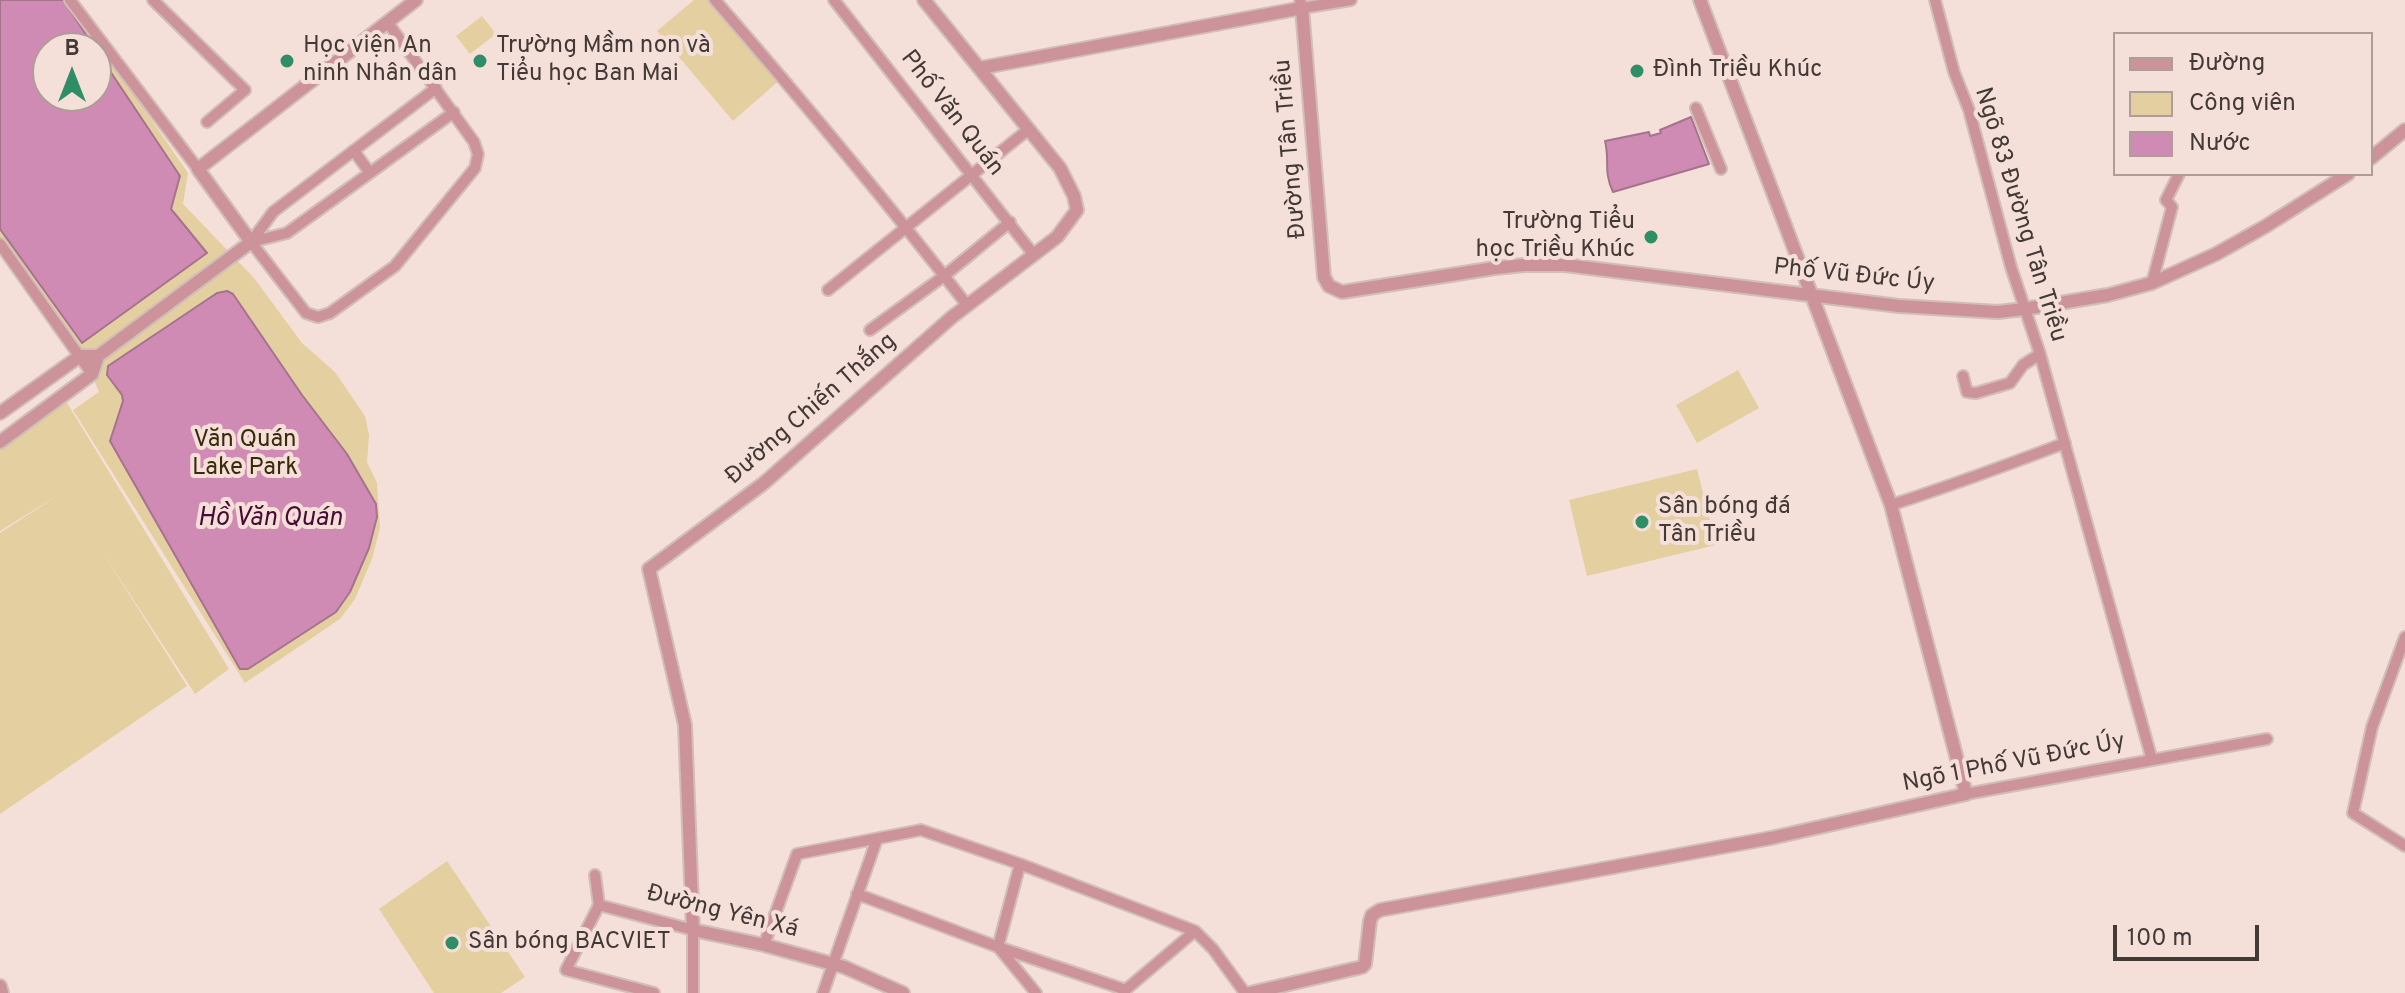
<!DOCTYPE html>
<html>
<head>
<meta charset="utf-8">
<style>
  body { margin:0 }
  #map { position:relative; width:2405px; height:993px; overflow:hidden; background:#f5dfd9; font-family:Overpass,sans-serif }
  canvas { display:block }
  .legend { position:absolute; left:2113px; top:32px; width:260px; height:144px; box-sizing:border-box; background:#f5dfd9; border:2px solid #ae9d99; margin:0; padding:10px 14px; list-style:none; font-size:24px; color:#433a38 }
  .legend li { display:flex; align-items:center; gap:16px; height:40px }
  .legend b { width:40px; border:2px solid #ae9d99 }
  .north { position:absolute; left:32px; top:32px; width:80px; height:80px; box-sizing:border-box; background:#f5dfd9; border:2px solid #ae9d99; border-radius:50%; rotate:0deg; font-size:22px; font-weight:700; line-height:32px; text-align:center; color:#433a38 }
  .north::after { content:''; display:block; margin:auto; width:28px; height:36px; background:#308e67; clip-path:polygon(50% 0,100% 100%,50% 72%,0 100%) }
  .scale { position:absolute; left:2113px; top:925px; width:146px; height:36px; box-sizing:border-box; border:4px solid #433a38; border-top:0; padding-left:10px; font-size:24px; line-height:28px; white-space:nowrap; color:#433a38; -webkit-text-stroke:6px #f5dfd9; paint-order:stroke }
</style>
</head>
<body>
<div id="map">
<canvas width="2405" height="993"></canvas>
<ul class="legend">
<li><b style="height:10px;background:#cd939b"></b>Đường</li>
<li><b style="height:22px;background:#e4cfa1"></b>Công viên</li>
<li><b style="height:22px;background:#cf8bb3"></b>Nước</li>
</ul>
<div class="north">B</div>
<div class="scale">100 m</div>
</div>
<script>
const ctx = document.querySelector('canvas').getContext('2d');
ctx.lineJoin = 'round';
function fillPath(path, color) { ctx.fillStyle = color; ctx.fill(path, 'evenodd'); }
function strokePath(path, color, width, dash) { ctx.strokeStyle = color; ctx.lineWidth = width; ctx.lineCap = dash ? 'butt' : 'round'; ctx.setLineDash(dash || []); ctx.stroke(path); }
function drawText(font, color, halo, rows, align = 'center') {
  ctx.font = font + ' Overpass,sans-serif'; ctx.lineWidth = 8; ctx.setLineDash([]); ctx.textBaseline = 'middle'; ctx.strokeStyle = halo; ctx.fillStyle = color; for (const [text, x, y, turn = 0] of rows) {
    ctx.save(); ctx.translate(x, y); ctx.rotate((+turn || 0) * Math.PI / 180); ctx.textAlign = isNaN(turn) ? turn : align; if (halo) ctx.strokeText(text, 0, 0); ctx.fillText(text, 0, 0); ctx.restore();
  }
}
fillPath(new Path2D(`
  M0 0H69L188 173 183 204 254 278 302 343 335 372 365 416 369 435 367 462 377 483 380 528 372 559 355 599 340 619 245 683 73 410 99 392 94 380 102 360 80 353 0 242ZM48 48H96V96H48Z
  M694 0H713L782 78 733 121 657 31Z
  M482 16 496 34 470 54 456 36Z
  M1738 370 1759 408 1697 443 1676 405Z
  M64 398 229 669 195 694 103 553 187 686 0 814V533L60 494 0 531V445Z
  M1697 469 1716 545 1587 576 1569 500Z
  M447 861 525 977 501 993H434L379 909Z`), '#e4cfa1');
const water = new Path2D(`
  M0 0H63L95 48H48V96H96V50L180 176 171 209 207 253 82 343 0 229Z
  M1691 117 1709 164 1613 192C1603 171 1610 160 1605 141L1649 132 1650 136 1661 133 1660 130Z
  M227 291 233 294 302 395 347 454 376 504 377 517 369 548 350 592 336 612 248 669H240L110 441 123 401 122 395 107 375 108 366 217 293Z`);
fillPath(water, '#cf8bb3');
strokePath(water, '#a5738e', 2);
const minor = new Path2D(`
  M70 0 198 169
  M153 0 245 90 207 122
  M715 0C802 100 886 201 967 305
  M834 0 1034 255
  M1300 0 1302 8 1351 0
  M1935 0 1954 72 1969 110 2011 267 2040 354 2152 760
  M1696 108 1721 169
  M354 151 370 173
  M251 242 306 313 318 317 330 313 395 266 475 168 478 154 474 142 388 23
  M251 242 287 233 454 112
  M251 242 273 212 436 88
  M0 244 92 374
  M2152 283 2172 207 2166 200 2179 174
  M828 290 1029 129
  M870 330 944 276 1010 222
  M1963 376 1967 392 1976 393 2010 383 2023 365 2040 354
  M1891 505C1950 486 2007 465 2065 443
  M2405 637 2372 727 2353 813 2405 846
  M1966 794 2267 739
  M595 875 599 905
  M857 894 998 947 1126 990
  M764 945 797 854 921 830 1020 864 1195 931 1213 949 1245 993
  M998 947 1020 864
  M999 948 1036 993
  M1123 992 1195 931
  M654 993 566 970 599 905 693 930V993
  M823 993 877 839`);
const tertiary = new Path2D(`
  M980 68 1302 8 1324 277 1329 286 1342 292 1495 268 1524 265H1565L1899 306 1998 312 2024 309 2108 295 2152 283 2216 254 2266 226 2348 174
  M2371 158 2405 130
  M0 413 80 356H98
  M0 442 92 374 98 356 251 242 198 169 416 0
  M0 986 2 993
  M903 993 844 967 764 945 693 930 685 725 649 569 764 483 952 317 1057 237 1077 210 1074 196 1060 168 924 0
  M1250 993 1362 967 1365 964 1370 921 1372 915 1380 910 1771 838 1966 794 1891 505 1700 0`);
strokePath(minor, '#d1beb9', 14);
strokePath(tertiary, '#d1beb9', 16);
strokePath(minor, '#cd939b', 10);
strokePath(tertiary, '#cd939b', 12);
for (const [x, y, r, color] of [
  [287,61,8,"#308e67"],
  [480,61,8,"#308e67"],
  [1637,71,8,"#308e67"],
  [1651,237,8,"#308e67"],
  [1642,522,8,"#308e67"],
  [452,943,8,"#308e67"]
]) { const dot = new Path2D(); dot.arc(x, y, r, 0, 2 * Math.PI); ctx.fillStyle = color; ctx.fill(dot); strokePath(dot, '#f5dfd9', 3); }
drawText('24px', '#433a38', '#f5dfd9', [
  ["Học viện An",303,47],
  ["ninh Nhân dân",303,75],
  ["Trường Mầm non và",496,47],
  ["Tiểu học Ban Mai",496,75],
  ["Đình Triều Khúc",1653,71],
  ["Trường Tiểu",1635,223,"right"],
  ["học Triều Khúc",1635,251,"right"],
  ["Sân bóng đá",1658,508],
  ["Tân Triều",1658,536],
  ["Sân bóng BACVIET",468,943]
], 'left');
drawText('24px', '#433a38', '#f5dfd9', [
  ["Phố Văn Quán",951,114,52],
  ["Đường Tân Triều",1292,149,-95],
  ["Ngõ 83 Đường Tân Triều",2019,215,73],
  ["Phố Vũ Đức Úy",1854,277,6],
  ["Đường Chiến Thắng",812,410,-41],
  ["Ngõ 1 Phố Vũ Đức Úy",2014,764,-11],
  ["Đường Yên Xá",722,913,14]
]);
drawText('24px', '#382a0a', '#f5dfd9', [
  ["Văn Quán",245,441],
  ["Lake Park",245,469]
]);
drawText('italic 26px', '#480b35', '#f5dfd9', [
  ["Hồ Văn Quán",270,520]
]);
</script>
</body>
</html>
